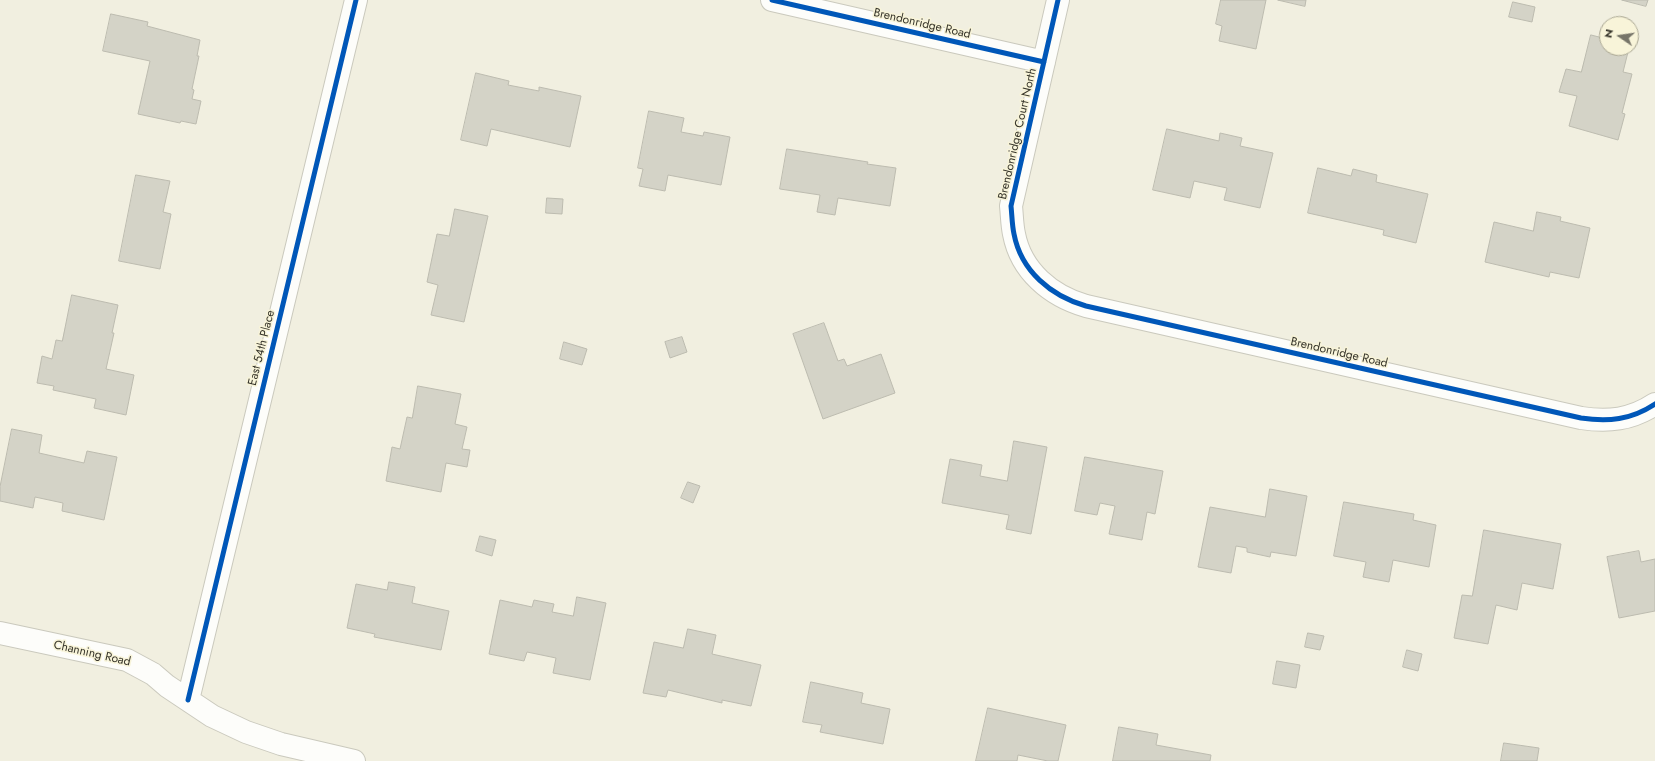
<!DOCTYPE html>
<html>
<head>
<meta charset="utf-8">
<style>
  body { margin:0 }
  #map { position:relative; width:1655px; height:761px; overflow:hidden; background:#f1efe0; font-family:Jost,sans-serif }
  canvas { display:block }
  .north { position:absolute; left:1599px; top:16px; width:40px; height:40px; box-sizing:border-box; background:#f8f4d9; border:1px solid #aaa793; border-radius:50%; rotate:283deg; font-size:11px; font-weight:700; line-height:16px; text-align:center; color:#353329 }
  .north::after { content:''; display:block; margin:auto; width:14px; height:18px; background:#777569; clip-path:polygon(50% 0,100% 100%,50% 72%,0 100%) }
</style>
</head>
<body>
<div id="map">
<canvas width="1655" height="761"></canvas>
<div class="north">N</div>
</div>
<script>
const ctx = document.querySelector('canvas').getContext('2d');
ctx.lineJoin = 'round';
function fillPath(path, color) { ctx.fillStyle = color; ctx.fill(path, 'evenodd'); }
function strokePath(path, color, width, dash) { ctx.strokeStyle = color; ctx.lineWidth = width; ctx.lineCap = dash ? 'butt' : 'round'; ctx.setLineDash(dash || []); ctx.stroke(path); }
function drawText(font, color, halo, rows, align = 'center') {
  ctx.font = font + ' Jost,sans-serif'; ctx.lineWidth = 3; ctx.setLineDash([]); ctx.textBaseline = 'middle'; ctx.strokeStyle = halo; ctx.fillStyle = color; for (const [text, x, y, turn = 0] of rows) {
    ctx.save(); ctx.translate(x, y); ctx.rotate((+turn || 0) * Math.PI / 180); ctx.textAlign = isNaN(turn) ? turn : align; if (halo) ctx.strokeText(text, 0, 0); ctx.fillText(text, 0, 0); ctx.restore();
  }
}
const building = new Path2D(`
  M1221 0H1266L1256 49 1219 41 1222 26 1216 24Z
  M1278 0H1306L1305 6Z
  M1622 0H1648L1646 6Z
  M1513 2 1535 7 1532 22 1509 17Z
  M111 14 148 22 147 26 200 40 197 56H199L192 89 194 90 192 99 201 101 196 124 181 121 180 123 138 114 150 61 103 51Z
  M1591 35 1607 39V48H1629L1623 72 1632 74 1622 113 1625 114 1618 140 1569 126 1577 96 1559 92 1566 69 1581 72Z
  M476 73 509 81 508 85 539 91V87L581 96 570 147 491 129 487 146 461 140Z
  M649 111 684 118 681 132 703 136 704 132 730 137 721 185 668 175 665 191 639 186 643 169 638 168Z
  M1167 129 1219 141 1220 133 1242 138 1240 146 1273 153 1260 208 1224 200 1227 188 1194 181 1190 198 1153 190Z
  M787 149 868 162 867 164 896 168 890 206 838 198 835 215 817 212 820 195 780 189Z
  M1318 168 1351 176 1353 169 1377 175 1376 182 1428 194 1416 243 1383 235 1384 230 1308 213Z
  M136 175 170 181 163 212 171 214 160 269 119 261Z
  M547 198 563 199 562 214 546 213Z
  M455 209 488 216 464 322 431 315 438 285 427 282 437 234 449 236Z
  M1537 212 1561 217 1560 221 1590 228 1579 278 1550 272 1549 277 1485 262 1494 222 1533 231Z
  M72 295 118 305 112 333H114L106 369 134 375 126 415 94 408 96 399 53 390 54 386 37 383 42 356 52 359 56 340 62 341Z
  M824 323 838 361 844 359 847 366 881 354 895 393 823 419 793 334Z
  M682 337 687 352 670 358 665 342Z
  M564 342 587 349 582 365 560 359Z
  M418 386 461 394 455 424 467 427 462 449 470 450 467 467 446 463 441 492 386 481 392 447 400 449 407 417 412 418Z
  M12 429 42 435 39 453 84 463 87 451 117 457 104 520 62 511 63 503 35 497 33 508 0 501V487Z
  M1014 441 1047 447 1031 534 1006 529 1009 515 942 503 950 459 982 465 980 476 1007 481Z
  M1085 457 1163 471 1155 514 1147 512 1142 540 1109 534 1115 506 1100 503 1097 515 1075 511Z
  M688 482 700 486 693 503 681 498Z
  M1270 489 1307 496 1296 556 1271 552 1270 557 1247 552V548L1236 546 1231 573 1198 567 1210 507 1265 517Z
  M1344 502 1414 514 1413 520 1436 525 1429 567 1393 560 1389 582 1363 577 1366 562 1334 556Z
  M1484 530 1561 544 1553 589 1522 583 1517 610 1496 605 1488 644 1454 638 1462 595 1472 596Z
  M480 536 496 540 492 556 476 551Z
  M1639 551 1641 562 1655 559V611L1619 618 1607 557Z
  M389 582 415 587 412 603 449 611 441 650 374 637 375 634 347 628 356 584 387 590Z
  M577 597 606 603 590 680 553 673 556 658 527 652 524 661 489 654 500 600 532 607 534 600 554 604 552 612 573 616Z
  M688 629 716 635 712 654 761 665 751 706 722 700V703L668 690 666 697 643 693 654 642 683 648Z
  M1308 633 1324 636 1320 650 1305 647Z
  M1407 650 1422 654 1418 671 1403 667Z
  M1277 661 1300 665 1296 688 1273 684Z
  M811 682 863 693 861 703 890 709 883 744 820 732 822 725 803 722Z
  M988 708 1066 725 1058 761H1048L1018 755 1017 761H976Z
  M1119 727 1158 734 1156 745 1211 755 1210 761H1113Z
  M1504 743 1539 748 1537 761H1501Z`);
fillPath(building, '#d4d3c7');
strokePath(building, '#bcbbaf', 1);
const minor = new Path2D(`
  M772 0 1044 62
  M1058 0 1011 206C1012 215 1012 225 1014 234 1021 271 1051 296 1086 306L1581 418C1608 422 1631 420 1655 404
  M0 633 127 660 153 674 167 686 212 716 246 732 281 744 354 761
  M188 700 356 0`);
strokePath(minor, '#cac9bd', 24);
strokePath(minor, '#fdfdfa', 22);
strokePath(new Path2D(`
  M772 0 1044 62
  M1058 0 1011 206C1012 215 1012 225 1014 234 1021 271 1051 296 1086 306L1581 418C1608 422 1631 420 1655 404
  M188 700 356 0`), '#0057b8', 5);
drawText('12px', '#353329', '#f8f4d9', [
  ["Brendonridge Road",922,24,13],
  ["Brendonridge Court North",1018,134,-77],
  ["East 54th Place",262,348,-76],
  ["Brendonridge Road",1339,353,13],
  ["Channing Road",92,654,13]
]);
</script>
</body>
</html>
